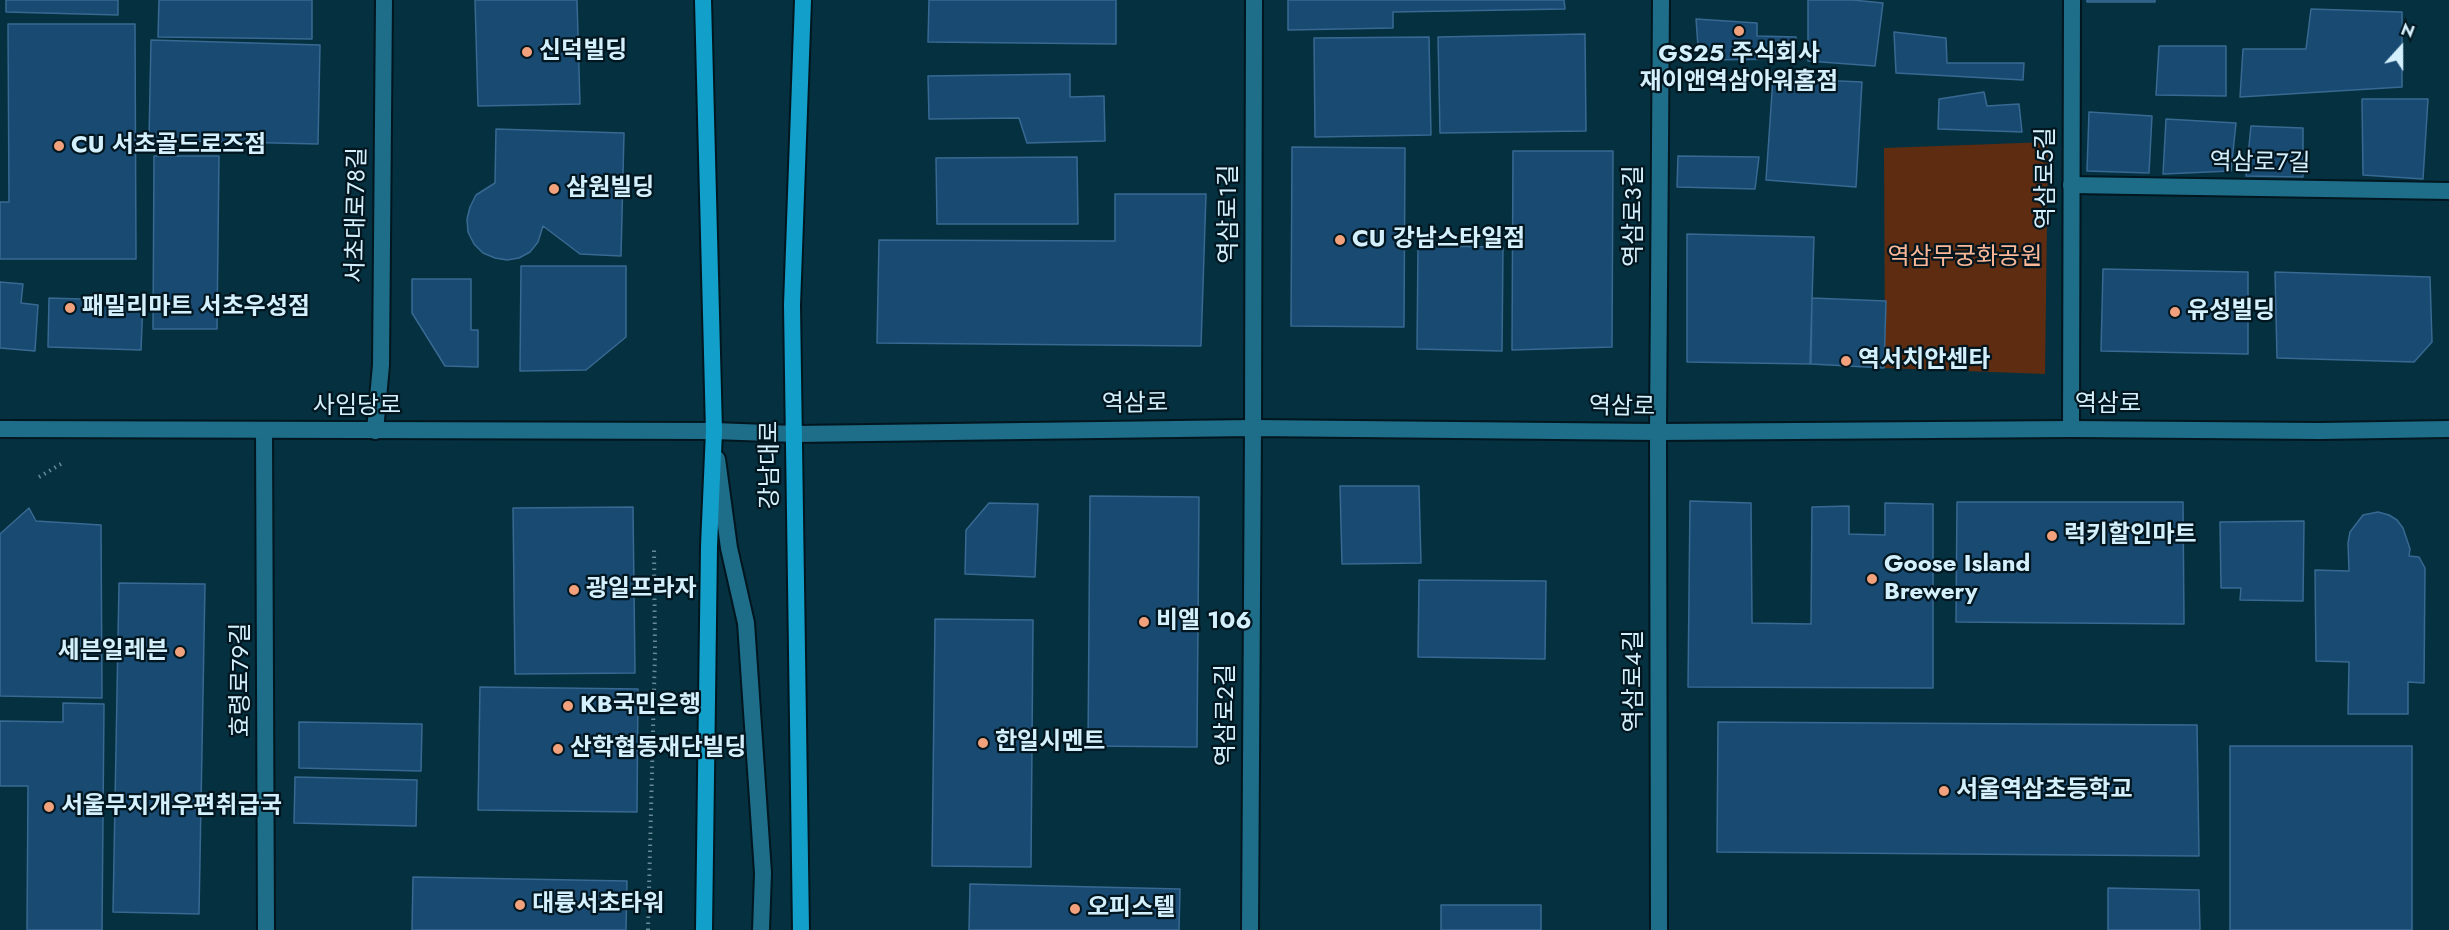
<!DOCTYPE html>
<html>
<head>
<meta charset="utf-8">
<style>
  body { margin:0 }
  #map { position:relative; width:2449px; height:930px; overflow:hidden; background:#05303f; font-family:Jost,sans-serif }
  canvas { display:block }
  .north { position:absolute; left:2371px; top:18px; width:60px; height:60px; -webkit-text-stroke:4px #01161f; paint-order:stroke; rotate:21deg; font-size:16px; font-weight:700; line-height:24px; text-align:center; color:#d4f0fd }
  .north::after { content:''; display:block; margin:auto; width:21px; height:27px; background:#d4f0fd; clip-path:polygon(50% 0,100% 100%,50% 72%,0 100%) }
</style>
</head>
<body>
<div id="map">
<canvas width="2449" height="930"></canvas>
<div class="north">N</div>
</div>
<script>
const ctx = document.querySelector('canvas').getContext('2d');
ctx.lineJoin = 'round';
function fillPath(path, color) { ctx.fillStyle = color; ctx.fill(path, 'evenodd'); }
function strokePath(path, color, width, dash) { ctx.strokeStyle = color; ctx.lineWidth = width; ctx.lineCap = dash ? 'butt' : 'round'; ctx.setLineDash(dash || []); ctx.stroke(path); }
function drawText(font, color, halo, rows, align = 'center') {
  ctx.font = font + ' Jost,"Noto Sans KR",sans-serif'; ctx.lineWidth = 4.5; ctx.setLineDash([]); ctx.textBaseline = 'middle'; ctx.strokeStyle = halo; ctx.fillStyle = color; for (const [text, x, y, turn = 0] of rows) {
    ctx.save(); ctx.translate(x, y); ctx.rotate((+turn || 0) * Math.PI / 180); ctx.textAlign = isNaN(turn) ? turn : align; if (halo) ctx.strokeText(text, 0, 0); ctx.fillText(text, 0, 0); ctx.restore();
  }
}
fillPath(new Path2D(`
  M2048 142 2045 374 1885 368 1884 148Z`), '#5e2c11');
const building = new Path2D(`
  M6 0H118V15L6 12Z
  M159 0H312V39L158 37Z
  M475 0H577L580 104 478 106Z
  M929 0H1116V44L928 42Z
  M1288 0H1564L1565 9 1393 12V28L1288 30Z
  M1808 0H1853L1883 3 1875 66 1808 61Z
  M2087 0H2155V2H2087Z
  M2311 9 2402 12V87L2240 97 2243 49H2306Z
  M1696 19 1757 23V36L1796 37 1794 59 1699 60Z
  M8 24H135L136 259H0V202H9Z
  M1894 32 1946 38 1947 63H2024L2023 80 1896 73Z
  M1585 34 1586 131 1440 133 1438 37Z
  M1429 37 1431 135 1315 137 1314 38Z
  M151 40 320 45 318 144 149 140Z
  M2159 46H2226V96L2156 95Z
  M1070 74V97L1104 96 1105 141 1027 143 1019 118 929 119 928 76Z
  M1773 78 1862 82 1856 187 1766 180Z
  M1984 92 1987 106 2019 104 2022 132 1938 129 1939 99Z
  M2362 99H2428L2423 179 2363 175Z
  M2089 112 2152 116 2149 173 2087 171Z
  M2166 119 2236 123 2231 171 2163 174Z
  M2251 126 2303 128V177L2246 176Z
  M496 129 624 133 621 256 580 254 543 226 538 242 530 252 519 258 507 260 495 258 483 253 474 244 468 232 467 219 470 207 476 195 495 183Z
  M1292 147 1405 148 1404 327 1291 326Z
  M1513 151H1613L1612 347 1512 350Z
  M154 156H219L217 329H153Z
  M1678 156 1759 157 1755 189 1677 187Z
  M1077 157 1078 224H937L936 158Z
  M1115 194H1206L1201 346 877 343 879 240 1115 241Z
  M1687 234 1814 237 1810 364 1687 362Z
  M1418 246 1503 247 1502 351 1417 349Z
  M521 266H626V337L586 370 520 371Z
  M2103 269 2248 272V354L2101 351Z
  M2275 272 2430 277 2432 342 2414 362 2277 358Z
  M412 279H471V330H478V367L445 366 412 313Z
  M0 282 23 284 21 303 38 305 35 351 0 348Z
  M49 298 143 301 141 350 48 347Z
  M1812 298 1886 301 1884 368 1811 364Z
  M1340 486H1419L1421 563 1342 564Z
  M1090 496 1199 497 1197 747 1088 746Z
  M1690 501 1751 503 1752 623 1811 624 1812 507 1849 506V534L1885 535V503L1933 504V688L1688 687Z
  M1957 502H2183L2184 624 1956 622Z
  M989 503 1038 504 1035 577 965 574 966 530Z
  M633 507 635 673 515 674 513 508Z
  M29 508 36 521 101 525 102 698 0 696V534Z
  M2378 512 2389 515 2397 520 2403 528 2410 549 2409 556 2419 557 2425 568 2424 683 2408 682V714H2348L2349 662 2316 661 2315 570 2349 571 2348 543 2350 532 2363 515Z
  M2304 521 2303 601 2240 600 2241 588H2221L2220 522Z
  M1419 580 1546 581 1545 659 1418 657Z
  M119 583 205 584 199 914 113 912Z
  M935 619 1033 620 1031 867 932 866Z
  M480 687 638 689 637 812 478 810Z
  M63 703 104 704 102 930H27L28 786H0V721L63 722Z
  M299 722 422 724 421 771 299 768Z
  M1718 722 2197 725 2199 856 1717 852Z
  M2230 746H2412V930H2230Z
  M295 777 417 780 416 826 294 823Z
  M413 877 627 881 626 930H412Z
  M970 884 1180 889 1179 930H969Z
  M2108 888 2199 890 2200 930H2108Z
  M1441 905H1541V930H1441Z`);
fillPath(building, '#184a72');
strokePath(building, '#386992', 1.5);
const service = new Path2D(`
  M2071 185 2449 191
  M375 431 381 365 384 0
  M717 459 729 548 746 623 763 873 761 930
  M1250 930 1253 428`);
const minor = new Path2D(`
  M1253 428 1254 0
  M2071 429 2072 0
  M264 430 266 930
  M1659 930 1658 432 1661 0`);
const secondary = new Path2D(`
  M0 429 714 431 795 434 1253 428 1658 432 2071 429 2320 431 2449 429`);
const primary = new Path2D(`
  M703 0 714 431 709 546 704 930
  M801 930 792 305 803 0`);
strokePath(service, '#01161f', 20);
strokePath(minor, '#01161f', 20);
strokePath(secondary, '#01161f', 20);
strokePath(primary, '#01161f', 20);
strokePath(new Path2D(`
  M39 477 61 464
  M648 930 655 652 654 546`), '#668a98', 4, [1.5, 4.5]);
strokePath(service, '#1e6d89', 16);
strokePath(minor, '#1e6d89', 16);
strokePath(secondary, '#1e6d89', 16);
strokePath(primary, '#129fc9', 16);
for (const [x, y, r, color] of [
  [1739,31,6,"#f1a17b"],
  [527,52,6,"#f1a17b"],
  [59,146,6,"#f1a17b"],
  [554,189,6,"#f1a17b"],
  [1340,240,6,"#f1a17b"],
  [70,308,6,"#f1a17b"],
  [2175,312,6,"#f1a17b"],
  [1846,361,6,"#f1a17b"],
  [2052,536,6,"#f1a17b"],
  [1872,579,6,"#f1a17b"],
  [574,590,6,"#f1a17b"],
  [1144,622,6,"#f1a17b"],
  [180,652,6,"#f1a17b"],
  [568,706,6,"#f1a17b"],
  [983,743,6,"#f1a17b"],
  [558,749,6,"#f1a17b"],
  [1944,791,6,"#f1a17b"],
  [49,807,6,"#f1a17b"],
  [520,905,6,"#f1a17b"],
  [1075,909,6,"#f1a17b"]
]) { const dot = new Path2D(); dot.arc(x, y, r, 0, 2 * Math.PI); ctx.fillStyle = color; ctx.fill(dot); strokePath(dot, '#01161f', 2); }
drawText('bold 24px', '#d4f0fd', '#01161f', [
  ["신덕빌딩",539,52],
  ["GS25 주식회사",1739,55,"center"],
  ["재이앤역삼아워홈점",1739,83,"center"],
  ["CU 서초골드로즈점",71,146],
  ["삼원빌딩",566,189],
  ["CU 강남스타일점",1352,240],
  ["패밀리마트 서초우성점",82,308],
  ["유성빌딩",2187,312],
  ["역서치안센타",1858,361],
  ["럭키할인마트",2064,536],
  ["Goose Island",1884,565],
  ["Brewery",1884,593],
  ["광일프라자",586,590],
  ["비엘 106",1156,622],
  ["세븐일레븐",168,652,"right"],
  ["KB국민은행",580,706],
  ["한일시멘트",995,743],
  ["산학협동재단빌딩",570,749],
  ["서울역삼초등학교",1956,791],
  ["서울무지개우편취급국",61,807],
  ["대륭서초타워",532,905],
  ["오피스텔",1087,909]
], 'left');
drawText('24px', '#d4f0fd', '#01161f', [
  ["역삼로7길",2260,164,1],
  ["역삼로5길",2047,178,-90],
  ["역삼로1길",1230,214,-90],
  ["서초대로78길",358,215,-89],
  ["역삼로3길",1635,216,-90],
  ["역삼로",1135,405,-1],
  ["역삼로",2108,405],
  ["사임당로",357,407],
  ["역삼로",1622,408,1],
  ["강남대로",771,465,-90],
  ["효령로79길",242,680,-90],
  ["역삼로4길",1635,681,-90],
  ["역삼로2길",1227,715,-90]
]);
drawText('24px', '#fcb897', '#01161f', [
  ["역삼무궁화공원",1965,258]
]);
</script>
</body>
</html>
